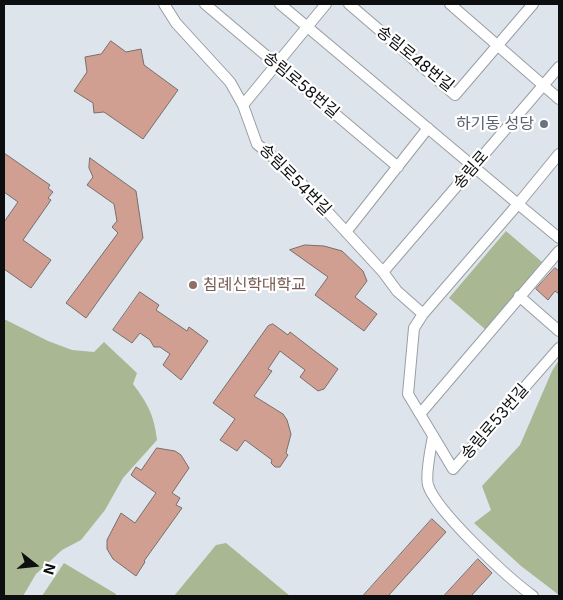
<!DOCTYPE html>
<html>
<head>
<meta charset="utf-8">
<style>
  body { margin:0 }
  #map { position:relative; width:563px; height:600px; overflow:hidden; background:#dee4eb; font-family:Inter,sans-serif }
  canvas { display:block }
  .frame { position:absolute; inset:0; border:5px solid #0c0e10; pointer-events:none }
  .north { position:absolute; left:10px; top:540px; width:50px; height:50px; -webkit-text-stroke:4px #fff; paint-order:stroke; rotate:106deg; font-size:14px; font-weight:700; line-height:20px; text-align:center; color:#0c0e10 }
  .north::after { content:''; display:block; margin:auto; width:18px; height:22px; background:#0c0e10; clip-path:polygon(50% 0,100% 100%,50% 72%,0 100%) }
</style>
</head>
<body>
<div id="map">
<canvas width="563" height="600"></canvas>
<div class="frame"></div>
<div class="north">N</div>
</div>
<script>
const ctx = document.querySelector('canvas').getContext('2d');
ctx.lineJoin = 'round';
function fillPath(path, color) { ctx.fillStyle = color; ctx.fill(path, 'evenodd'); }
function strokePath(path, color, width, dash) { ctx.strokeStyle = color; ctx.lineWidth = width; ctx.lineCap = dash ? 'butt' : 'round'; ctx.setLineDash(dash || []); ctx.stroke(path); }
function drawText(font, color, halo, rows, align = 'center') {
  ctx.font = font + ' Inter,"Noto Sans KR",sans-serif'; ctx.lineWidth = 4.5; ctx.setLineDash([]); ctx.textBaseline = 'middle'; ctx.strokeStyle = halo; ctx.fillStyle = color; for (const [text, x, y, turn = 0] of rows) {
    ctx.save(); ctx.translate(x, y); ctx.rotate((+turn || 0) * Math.PI / 180); ctx.textAlign = isNaN(turn) ? turn : align; if (halo) ctx.strokeText(text, 0, 0); ctx.fillText(text, 0, 0); ctx.restore();
  }
}
fillPath(new Path2D(`
  M506 231 542 262 486 330 449 298Z
  M4 319 48 341 72 350 94 352 104 342 137 373 133 384C148 404 154 415 157 440L123 478 105 510 81 540 62 550 36 574 23 596H4Z
  M559 360V595L521 566 474 523 491 510 482 486 520 445 552 371Z
  M226 543 290 596H174L216 545Z
  M64 563 116 594 115 596H42Z`), '#a9b793');
const building = new Path2D(`
  M111 41 126 52 141 49 144 65 178 90 143 139 104 112 94 113 93 103 74 91 87 72 85 57 101 54Z
  M4 153 50 185 48 188 53 192 48 198 51 200 23 240 51 260 31 288 4 269V222L18 202 4 192Z
  M90 158 136 191 143 238 86 318 66 303 118 233 112 227 117 221 114 204 87 185 93 177 89 168Z
  M305 245 324 246 342 251 363 271 367 281 355 297 377 314 364 331 315 295 328 277 290 250Z
  M555 268 559 271V294L555 291 548 300 536 289Z
  M140 292 159 305 156 310 187 331 189 327 208 341 181 380 163 365 170 354 160 347H154L150 340 140 333 132 343 113 330Z
  M273 324 288 335 290 332 338 369 324 389 318 391 300 377 305 370 280 351 268 369 272 371 254 396 283 414 287 420 291 434 286 453 288 455 280 467H275L271 463 272 460 245 440 237 451 220 440 235 419 213 403 268 326Z
  M157 448 175 451 181 455 189 468 172 493 180 498 176 505 182 508 144 561 145 562 136 576 113 559 107 549V540L121 513 135 523 156 493 131 475 136 467 141 470Z
  M432 519 446 532 388 596H363Z
  M478 559 492 573 471 596H444Z`);
fillPath(building, '#d09f92');
strokePath(building, '#776e6b', 1);
const minor = new Path2D(`
  M164 4 176 23 230 82 243 105 257 144 291 172 383 272 397 291 423 314 414 328 408 394 420 414 559 251
  M205 4 398 167
  M280 4 518 204 559 154
  M349 4 455 95 533 4
  M450 4 559 99
  M243 105 326 4
  M346 232 428 128
  M383 272 559 67
  M519 296 559 331
  M423 314 518 204 559 238
  M420 414 453 469 559 348
  M433 436C431 448 425 474 428 485 436 511 509 579 533 596`);
strokePath(minor, '#989ea4', 12);
strokePath(minor, '#fff', 10);
for (const [x, y, r, color] of [
  [544,124,5,"#6b7280"],
  [193,285,5,"#8d6e63"]
]) { const dot = new Path2D(); dot.arc(x, y, r, 0, 2 * Math.PI); ctx.fillStyle = color; ctx.fill(dot); strokePath(dot, '#fff', 2); }
drawText('16px', '#0c0e10', '#fff', [
  ["송림로48번길",415,59,39],
  ["송림로58번길",301,85,40],
  ["송림로",471,170,-49],
  ["송림로54번길",295,180,45],
  ["송림로53번길",495,422,-49]
]);
drawText('16px', '#5b616d', '#fff', [
  ["하기동 성당",534,124]
], 'right');
drawText('16px', '#785e54', '#fff', [
  ["침례신학대학교",203,285]
], 'left');
</script>
</body>
</html>
